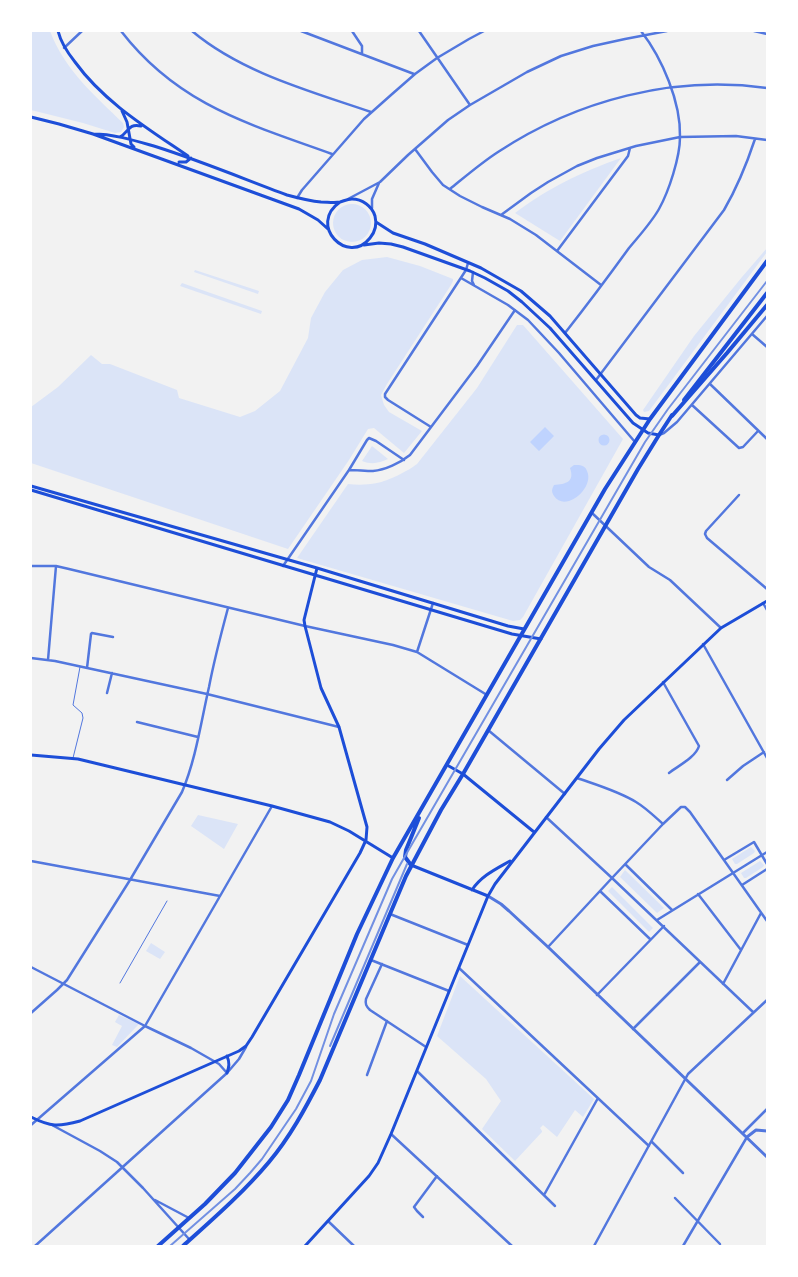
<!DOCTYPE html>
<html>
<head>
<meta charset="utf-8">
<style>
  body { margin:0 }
  #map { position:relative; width:798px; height:1277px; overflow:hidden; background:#f2f2f2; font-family:Inter,sans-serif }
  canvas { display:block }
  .frame { position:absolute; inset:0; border:32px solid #fff; pointer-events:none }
</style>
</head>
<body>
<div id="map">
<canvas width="798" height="1277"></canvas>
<div class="frame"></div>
</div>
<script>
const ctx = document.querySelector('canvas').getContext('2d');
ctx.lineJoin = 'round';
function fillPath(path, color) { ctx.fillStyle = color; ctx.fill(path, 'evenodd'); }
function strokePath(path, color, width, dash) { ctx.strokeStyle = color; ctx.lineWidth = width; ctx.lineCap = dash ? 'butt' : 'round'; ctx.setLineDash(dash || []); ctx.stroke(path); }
fillPath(new Path2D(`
  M31 31H50C64 69 95 96 123 123L124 127 121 132 115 133 83 123 31 110Z
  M621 158 560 241 515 213C550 187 579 173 621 158Z
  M333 223a19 19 0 1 1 38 0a19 19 0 1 1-38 0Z
  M767 248V252L649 411 644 412 643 410 694 336 742 277Z
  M387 257 420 266 453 279V281L451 285 387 384 381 395 384 405 389 412 422 431 404 453 374 428 368 429 349 460 288 549 31 463V407L58 387 91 355 102 364H110L177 390 179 398 240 417 255 411 280 391 308 338 311 318 325 292 343 270 362 260Z
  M195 270 259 291 258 294 194 272Z
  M182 283 262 311 261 314 180 286Z
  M517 325H523L623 439 523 617 520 620 513 621 297 558 348 484C357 485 367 485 377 483 388 481 408 471 417 464L477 388Z
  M372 446 388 459C379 463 372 465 362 461Z
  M198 815 238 824 224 849 191 826Z
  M751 847 755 851 754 853 737 864H735L732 859Z
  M760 861 764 865 763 867 746 878H744L741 873Z
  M625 870 663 907 664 908 657 913 656 912 620 877Z
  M612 887 653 928 649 932 608 891Z
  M151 943 165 952 160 959 146 951Z
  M460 976 594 1099 583 1117 575 1110 557 1137 543 1125 540 1128 542 1131V1132L515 1161 482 1129 501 1101 486 1079 437 1036Z
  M119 1015 139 1024 117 1047 112 1045 122 1026 115 1022Z`), '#dbe4f7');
fillPath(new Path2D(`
  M545 427 554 436 539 451 530 442Z
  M598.5 440a5.5 5.5 0 1 1 11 0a5.5 5.5 0 1 1-11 0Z
  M574 465C580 465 585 465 587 471 595 488 565 513 554 496 551 491 552 489 554 485 566 484 575 482 570 468Z`), '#bfd3fe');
strokePath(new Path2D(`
  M73 758 83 718 82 713 73 705 80 667
  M120 983 167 901`), '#5277de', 1);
strokePath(new Path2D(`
  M121 31C178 105 249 124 332 154
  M192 31C242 73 310 91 371 112
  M301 31 414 74
  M352 31 362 46V54
  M419 31 470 105
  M754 31 767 34
  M64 48 82 31
  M415 149 432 172 443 185 460 196 482 207 510 219 536 235 601 285
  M450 189C466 176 481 163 498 152 577 100 673 75 767 88
  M297 198 302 190 364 119 391 95 415 74 437 58 469 39 484 31
  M348 199 380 182 408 155 448 120 470 105 527 72 561 56 593 46 625 39 667 31
  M372 208V199L379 183
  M501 215 531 193 548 182 577 166 597 158 636 146 680 137 736 136 767 140
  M557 251 628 156 630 148
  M473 272 472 281 474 285
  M461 278 508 305 528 320 559 353 635 442
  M565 333C587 305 608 277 629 248 639 236 651 223 659 209 669 191 680 157 680 137 681 102 662 58 641 31
  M752 334 767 347
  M596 380 724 210C738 186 746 166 755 139
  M710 384 767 439
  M692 405 739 448 743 447 758 431
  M431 427 388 400 385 397V394L466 270 468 263
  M659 435 664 433 677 422 767 316
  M349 470C357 470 365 471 373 471 385 470 400 463 410 455L477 366 515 310
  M739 495 706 531 705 534 707 538 767 589
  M592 513 649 567 670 580 721 628
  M31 566H56L69 569 305 626 393 645 417 652 487 695
  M283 566 349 470 367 440 369 438 376 441 404 460
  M763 603 767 610
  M703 644 767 758
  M417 652 433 603
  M31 658 55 661 207 694 339 727
  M48 660 56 566
  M87 668 91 634 92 633 113 637
  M663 682 699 746C696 757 678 766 669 773
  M107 693 112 673
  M137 722 198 737
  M488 730 565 794
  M577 778C597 785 618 791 636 802 646 808 654 816 663 824
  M727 780 743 766 764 752
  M546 817 612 878 753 1012
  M724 860 754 842 767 864
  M31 861 220 896
  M625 864 672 910
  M742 885 767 869
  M600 891 650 939
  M698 894 741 950
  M390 914 468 945
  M657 920 767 852
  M548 947 612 878 663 824 681 807H685L690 812 767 921
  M371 960 449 991
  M382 964 366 999C365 1004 366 1006 370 1010L426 1047
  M31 967 145 1026 191 1048 219 1064 227 1073
  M459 968 649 1146
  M723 984 761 913
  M597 995 664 926
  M31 1013 57 990 67 980 130 880 182 792C196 759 201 722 209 687 214 661 221 634 228 608
  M633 1029 700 962
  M417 1071 555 1206
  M367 1075 387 1021
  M31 1125 145 1026 272 806
  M52 1125 100 1151 117 1162 143 1188 189 1239
  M743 1133 767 1109
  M391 1134 512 1246
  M652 1142 683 1173
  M544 1195 598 1098
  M675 1198 720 1244
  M155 1200 189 1218
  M423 1217 417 1211 414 1207 437 1176
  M328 1221 354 1246
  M35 1246 227 1073 239 1059 246 1047
  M594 1246 688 1074 767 1000
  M683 1246 747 1137`), '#5277de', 2.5);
strokePath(new Path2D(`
  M488 896 501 904 509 911 548 947 767 1157
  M747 1137 756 1130 767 1131`), '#5277de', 3);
strokePath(new Path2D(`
  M58 31C61 43 67 52 75 62 104 102 147 128 188 156
  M122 111 127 122 131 144 134 147
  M31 117 59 124 93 134 299 209 318 220 328 229
  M93 134C115 134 136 141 157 147 201 161 244 179 287 195 298 198 309 201 321 202 327 202 335 203 340 202 344 201 347 199 352 199 362 199 372 206 375 216 377 224 375 232 370 238 348 266 307 225 340 202
  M120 137C129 132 128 123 141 126
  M179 162H186L191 158
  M376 222 393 233 425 244 481 268 521 291 550 316 636 415 640 418 650 419
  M364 245 379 243 391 244 403 247 470 271 485 278 508 291 522 302 550 328 633 423 648 433 659 435
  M31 486 317 568 508 626 524 629
  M31 490 512 634 541 639
  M31 755 78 759 272 806 330 822 349 831 393 858
  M447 765 463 774 534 832
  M411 865 488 896
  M472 890C481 876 496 869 510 861
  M227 1073C229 1067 230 1063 227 1056
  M31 1117C51 1127 58 1127 80 1121L239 1051 246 1046 252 1037 360 853 366 840 367 827 339 727 321 688 305 626 304 620 317 568
  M305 1246 369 1176 378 1163 391 1134 488 896 495 884 599 749 624 720 721 628 767 601`), '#1d4ed8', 3);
strokePath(new Path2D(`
  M684 400 767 293
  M411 865 405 857 406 850 419 818
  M158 1246 205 1204 235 1173 271 1127 288 1100 299 1075 357 934 393 858 605 489 650 419 767 261
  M183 1246C213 1219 243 1193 269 1162 290 1137 305 1109 320 1080L406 876 441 810 463 774 638 469 659 435 672 415`), '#1d4ed8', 4);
strokePath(new Path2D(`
  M672 416 727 353 767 305`), '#1d4ed8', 4);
strokePath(new Path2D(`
  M330 1046 407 864
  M170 1246 235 1189 250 1173 262 1159 296 1109 311 1081 334 1014 392 879 408 851 645 442 668 409 767 281`), '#7290e2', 2);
</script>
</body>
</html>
